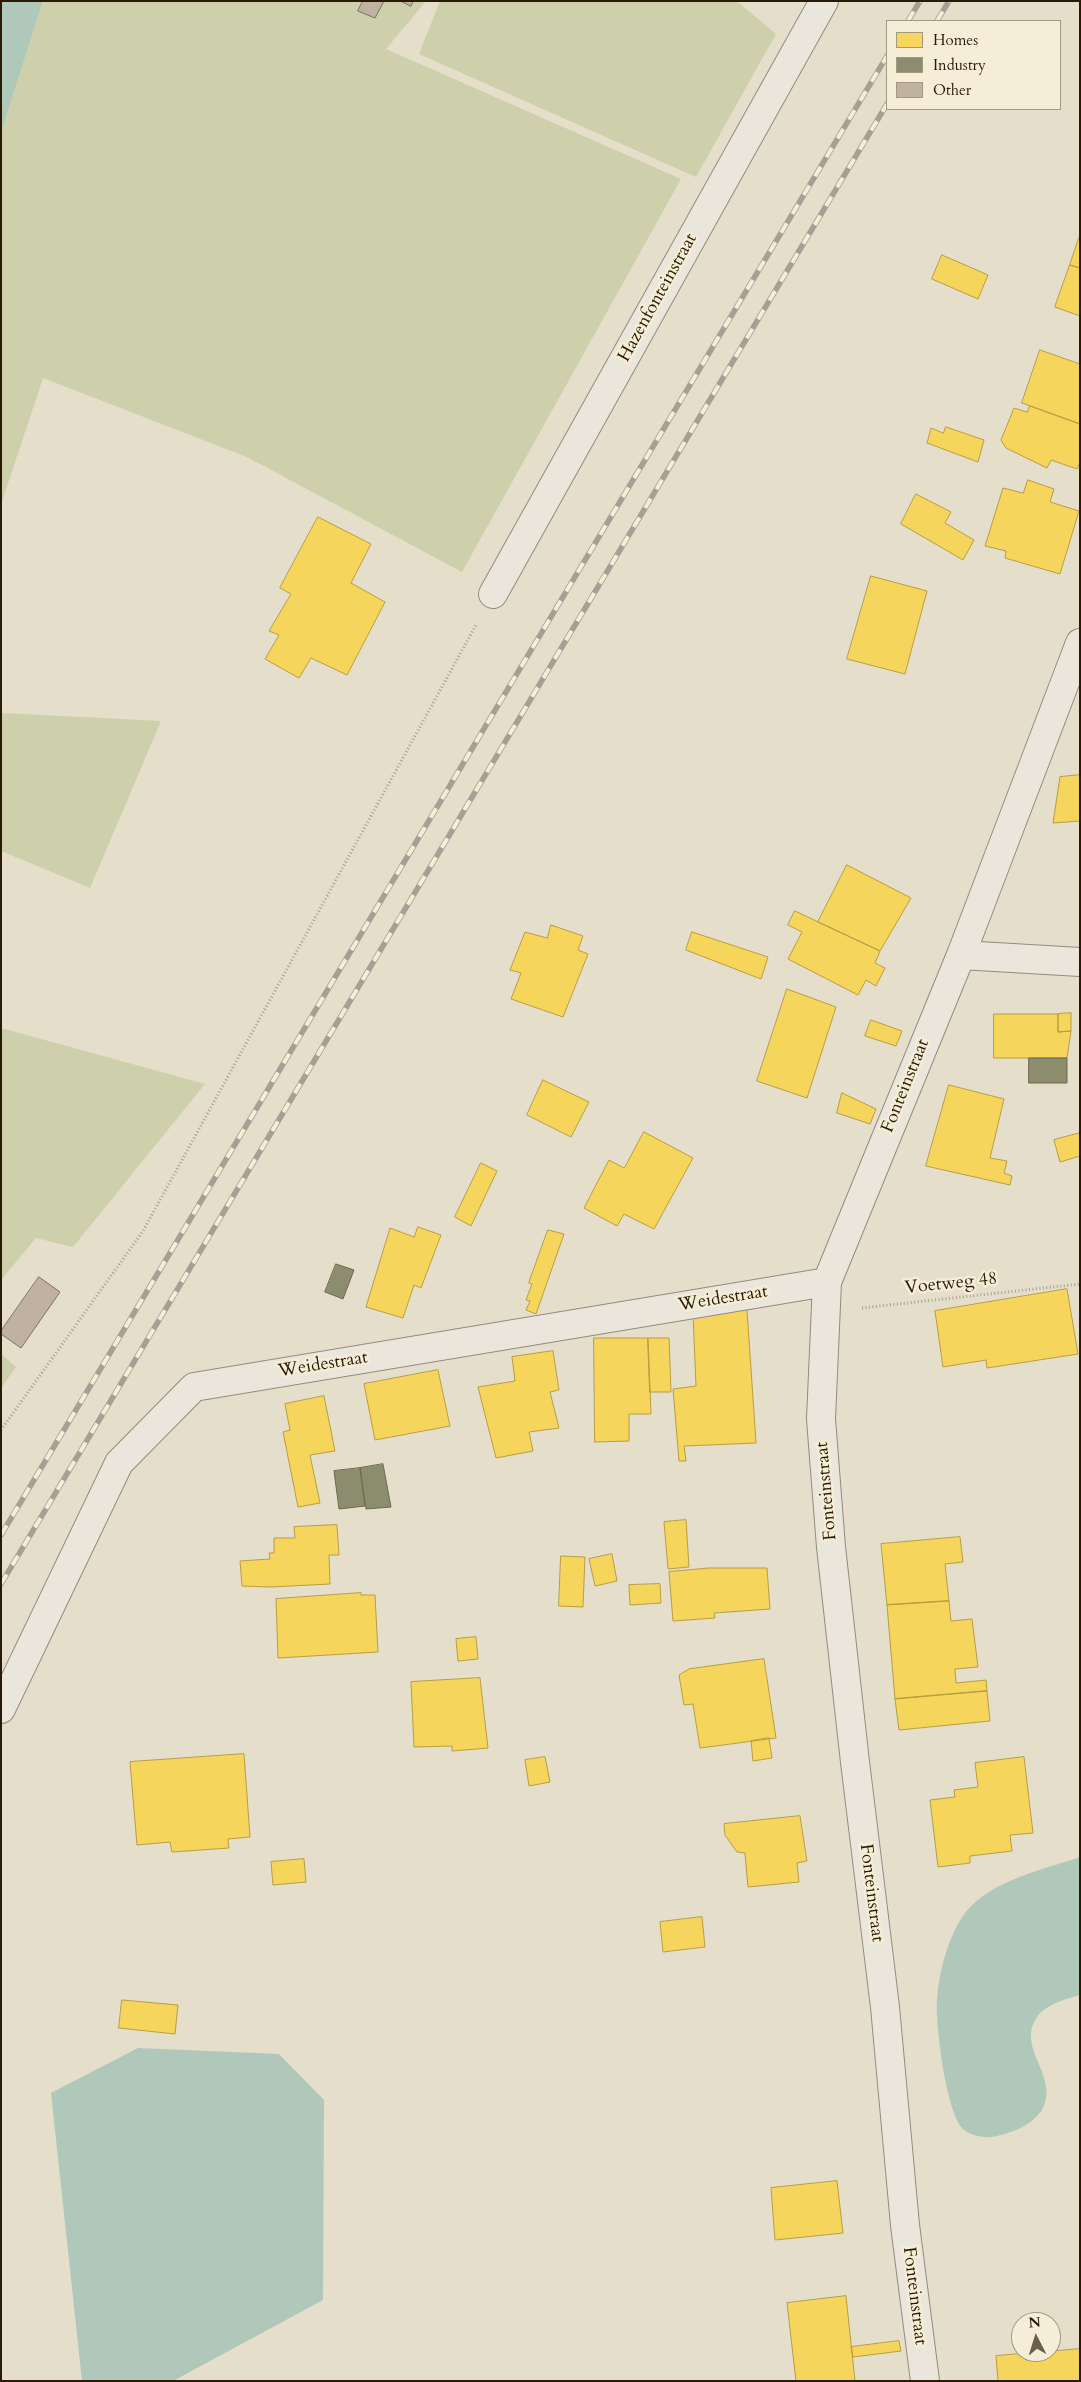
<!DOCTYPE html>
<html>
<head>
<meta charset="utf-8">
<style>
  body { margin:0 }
  #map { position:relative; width:1081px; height:2382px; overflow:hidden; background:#e4deca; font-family:Cardo,serif }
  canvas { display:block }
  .frame { position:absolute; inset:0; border:2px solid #291a07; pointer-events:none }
  .legend { position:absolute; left:886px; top:20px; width:175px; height:90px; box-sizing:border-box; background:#f5edd5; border:1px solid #a39983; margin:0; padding:6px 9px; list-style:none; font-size:15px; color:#291a07 }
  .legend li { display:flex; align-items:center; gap:10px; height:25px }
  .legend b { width:25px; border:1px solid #a39983 }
  .north { position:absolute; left:1011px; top:2312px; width:50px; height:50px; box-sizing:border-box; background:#f5edd5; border:1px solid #a39983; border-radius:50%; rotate:355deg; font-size:14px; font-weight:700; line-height:20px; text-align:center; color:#291a07 }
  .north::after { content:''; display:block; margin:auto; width:18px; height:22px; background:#6a5f4b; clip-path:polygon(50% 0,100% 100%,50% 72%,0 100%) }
</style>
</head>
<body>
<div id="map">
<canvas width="1081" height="2382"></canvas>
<div class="frame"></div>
<ul class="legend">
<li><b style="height:14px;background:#f6d55c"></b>Homes</li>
<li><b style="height:14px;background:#8c8c6e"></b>Industry</li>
<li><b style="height:14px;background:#c1b1a1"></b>Other</li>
</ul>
<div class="north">N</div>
</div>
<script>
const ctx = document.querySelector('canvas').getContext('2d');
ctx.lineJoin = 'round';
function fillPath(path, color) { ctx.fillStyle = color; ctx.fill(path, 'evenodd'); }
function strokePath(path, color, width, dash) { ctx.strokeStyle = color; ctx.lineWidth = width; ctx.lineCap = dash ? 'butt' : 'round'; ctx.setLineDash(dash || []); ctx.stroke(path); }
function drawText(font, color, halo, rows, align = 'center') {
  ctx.font = font + ' Cardo,serif'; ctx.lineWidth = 5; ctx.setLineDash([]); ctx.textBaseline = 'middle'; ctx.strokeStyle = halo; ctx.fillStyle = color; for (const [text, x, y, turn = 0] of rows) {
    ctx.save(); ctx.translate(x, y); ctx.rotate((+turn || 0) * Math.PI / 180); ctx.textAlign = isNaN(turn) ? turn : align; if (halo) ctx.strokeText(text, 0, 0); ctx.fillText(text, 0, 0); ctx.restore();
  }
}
fillPath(new Path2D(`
  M43 1H426L386 49 681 179 462 572 247 457 43 378 1 504V133Z
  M440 1H737L776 34 696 177 419 54Z
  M1 713 161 721 90 888 1 851Z
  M1 1028 205 1084 73 1247 36 1238 1 1280Z
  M1 1354 16 1367 1 1388Z`), '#cdd0aa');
fillPath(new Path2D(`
  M1 1H43L1 133Z
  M1080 1857V1995C1066 1999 1046 2004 1037 2017 1015 2048 1061 2077 1042 2110 1032 2125 1014 2132 997 2136 987 2139 969 2136 962 2128 946 2110 935 2023 937 1999 939 1971 949 1935 965 1913 991 1880 1043 1870 1080 1857Z
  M138 2048 279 2054 324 2100 323 2300 173 2381H82L51 2093Z`), '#b0c8b9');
const homes = new Path2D(`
  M1079 238H1080V268L1070 265Z
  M942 255 988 275 978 299 932 279Z
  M1070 265 1080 268V316L1055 307Z
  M1040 350 1080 364V424L1022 403Z
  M1030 406 1080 424V462L1077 469 1051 460 1047 468 1006 448 1001 440 1014 408 1027 412Z
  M946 427 984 440 978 462 927 443 931 428 943 433Z
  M1028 480 1054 489 1050 502 1079 511 1060 574 1005 558 1006 551 985 546 1003 488 1023 493Z
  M916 494 951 512 945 523 974 540 963 560 901 524Z
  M318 517 371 544 351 583 385 602 347 675 311 658 299 678 265 659 279 635 269 631 291 594 280 588Z
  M871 576 927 591 905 674 847 659Z
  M1080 775V821L1053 823 1060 777Z
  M847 865 911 898 880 951 818 922Z
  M795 911 880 951 875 963 885 968 876 986 866 980 858 995 788 959 802 932 788 925Z
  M551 925 583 936 578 950 588 954 563 1017 511 999 521 973 510 970 525 932 547 938Z
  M692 932 768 957 761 979 686 950Z
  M787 989 836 1007 807 1098 757 1081Z
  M1071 1013V1031L1058 1032V1014Z
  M994 1014H1058V1032L1071 1031 1067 1058H994Z
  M871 1020 902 1031 896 1046 865 1036Z
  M543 1080 589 1102 571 1137 527 1115Z
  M949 1085 1004 1099 990 1158 1007 1161 1004 1173 1012 1176 1010 1185 926 1166Z
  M842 1093 876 1109 870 1124 837 1113Z
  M644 1132 693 1158 654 1229 624 1214 617 1226 584 1208 609 1160 624 1168Z
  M1080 1133V1156L1060 1162 1054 1140Z
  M481 1163 497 1171 471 1226 455 1217Z
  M418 1227 441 1235 421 1288 414 1285 403 1318 366 1307 390 1228 414 1237Z
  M548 1230 564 1234 536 1314 526 1310 530 1301 526 1300 532 1284 529 1283Z
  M1067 1289 1078 1354 987 1368 986 1360 943 1367 935 1311Z
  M747 1310 756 1443 684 1446 686 1461H679L673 1389 696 1386 693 1313Z
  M594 1338H648L651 1414H629V1441L595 1442Z
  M648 1338H669L671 1392H650Z
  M553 1351 559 1390 550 1392 559 1428 529 1432 533 1451 496 1458 478 1387 515 1381 512 1357Z
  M438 1370 450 1426 375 1440 364 1384Z
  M324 1396 335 1451 310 1455 320 1503 298 1507 283 1432 290 1430 285 1404Z
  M686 1520 689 1567 668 1569 664 1522Z
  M337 1525 339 1555H329L330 1584 271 1587 242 1586 240 1561 270 1559 269 1553H274V1538H295L294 1527Z
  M960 1537 963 1562 945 1564 949 1601 887 1605 881 1544Z
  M612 1554 617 1581 595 1586 589 1559Z
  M561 1556 585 1557 583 1607 559 1606Z
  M709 1568H767L770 1609 714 1613 715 1618 673 1621 669 1572Z
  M660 1584 661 1603 630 1605 629 1585Z
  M361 1593V1595H375L378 1652 278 1658 276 1599Z
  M949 1601 951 1621 972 1619 978 1667 955 1669 956 1683 986 1680 987 1691 895 1699 887 1605Z
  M476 1637 478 1659 458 1661 456 1639Z
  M764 1659 776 1738 700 1748 693 1704 684 1705 679 1675 689 1669Z
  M480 1678 488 1748 452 1751V1746L414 1747 411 1682Z
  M987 1691 990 1721 899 1730 895 1699Z
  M769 1738 772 1758 753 1761 751 1741Z
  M244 1754 250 1837 228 1839 229 1848 172 1852 170 1842 137 1845 130 1762Z
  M545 1757 550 1782 529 1786 525 1760Z
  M1024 1757 1033 1833 1010 1835 1012 1851 970 1856V1863L938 1867 930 1800 955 1797 954 1790 978 1787 975 1763Z
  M800 1816 807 1861 797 1863 799 1882 748 1887 745 1853 737 1852 725 1835 724 1824Z
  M304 1859 306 1882 273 1885 271 1862Z
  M702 1917 705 1947 663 1952 660 1922Z
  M122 2000 178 2005 175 2034 119 2028Z
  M837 2181 843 2233 775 2240 771 2188Z
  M846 2296 855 2381H796L787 2303Z
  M899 2341 901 2351 853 2357 851 2347Z
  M1080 2349V2381H998L996 2356Z`);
fillPath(homes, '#f6d55c');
strokePath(homes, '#b89d42', 1);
const industry = new Path2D(`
  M1029 1058H1067V1083H1029Z
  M336 1264 354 1270 343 1299 325 1292Z
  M383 1464 391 1507 366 1509 360 1468Z
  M360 1468 365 1506 339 1509 334 1471Z`);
fillPath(industry, '#8c8c6e');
strokePath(industry, '#6e6a4f', 1);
const building = new Path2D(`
  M363 1H384L375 18 358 11Z
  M401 1H413L411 6Z
  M39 1277 60 1292 21 1348 1 1334V1331Z`);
fillPath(building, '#c1b1a1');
strokePath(building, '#777265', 1);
const minor = new Path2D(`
  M493 594 824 1
  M961 955 1080 962
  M1 1709 119 1463 194 1387 827 1282
  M925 2381 905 2225 885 2007 855 1762 831 1547 821 1419 827 1282 961 955 1080 643`);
strokePath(minor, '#928c7f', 30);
strokePath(new Path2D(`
  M862 1308 1080 1284
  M1 1430 143 1231 476 625`), '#a4a096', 3, [1, 2.5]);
strokePath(minor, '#eae6dc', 28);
const rail = new Path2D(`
  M908 21 920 1
  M937 21 949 1
  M1 1535 887 56
  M1 1584 887 104`);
strokePath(rail, '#a4a096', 5.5);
strokePath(rail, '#f5edd5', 4, [11]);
drawText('18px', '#291a07', '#f5edd5', [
  ["Hazenfonteinstraat",658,298,-61],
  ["Fonteinstraat",906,1086,-68],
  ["Voetweg 48",951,1284,-6],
  ["Weidestraat",723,1299,-9],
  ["Weidestraat",323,1365,-9],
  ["Fonteinstraat",827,1491,-95],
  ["Fonteinstraat",871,1893,83],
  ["Fonteinstraat",914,2296,83]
]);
</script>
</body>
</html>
